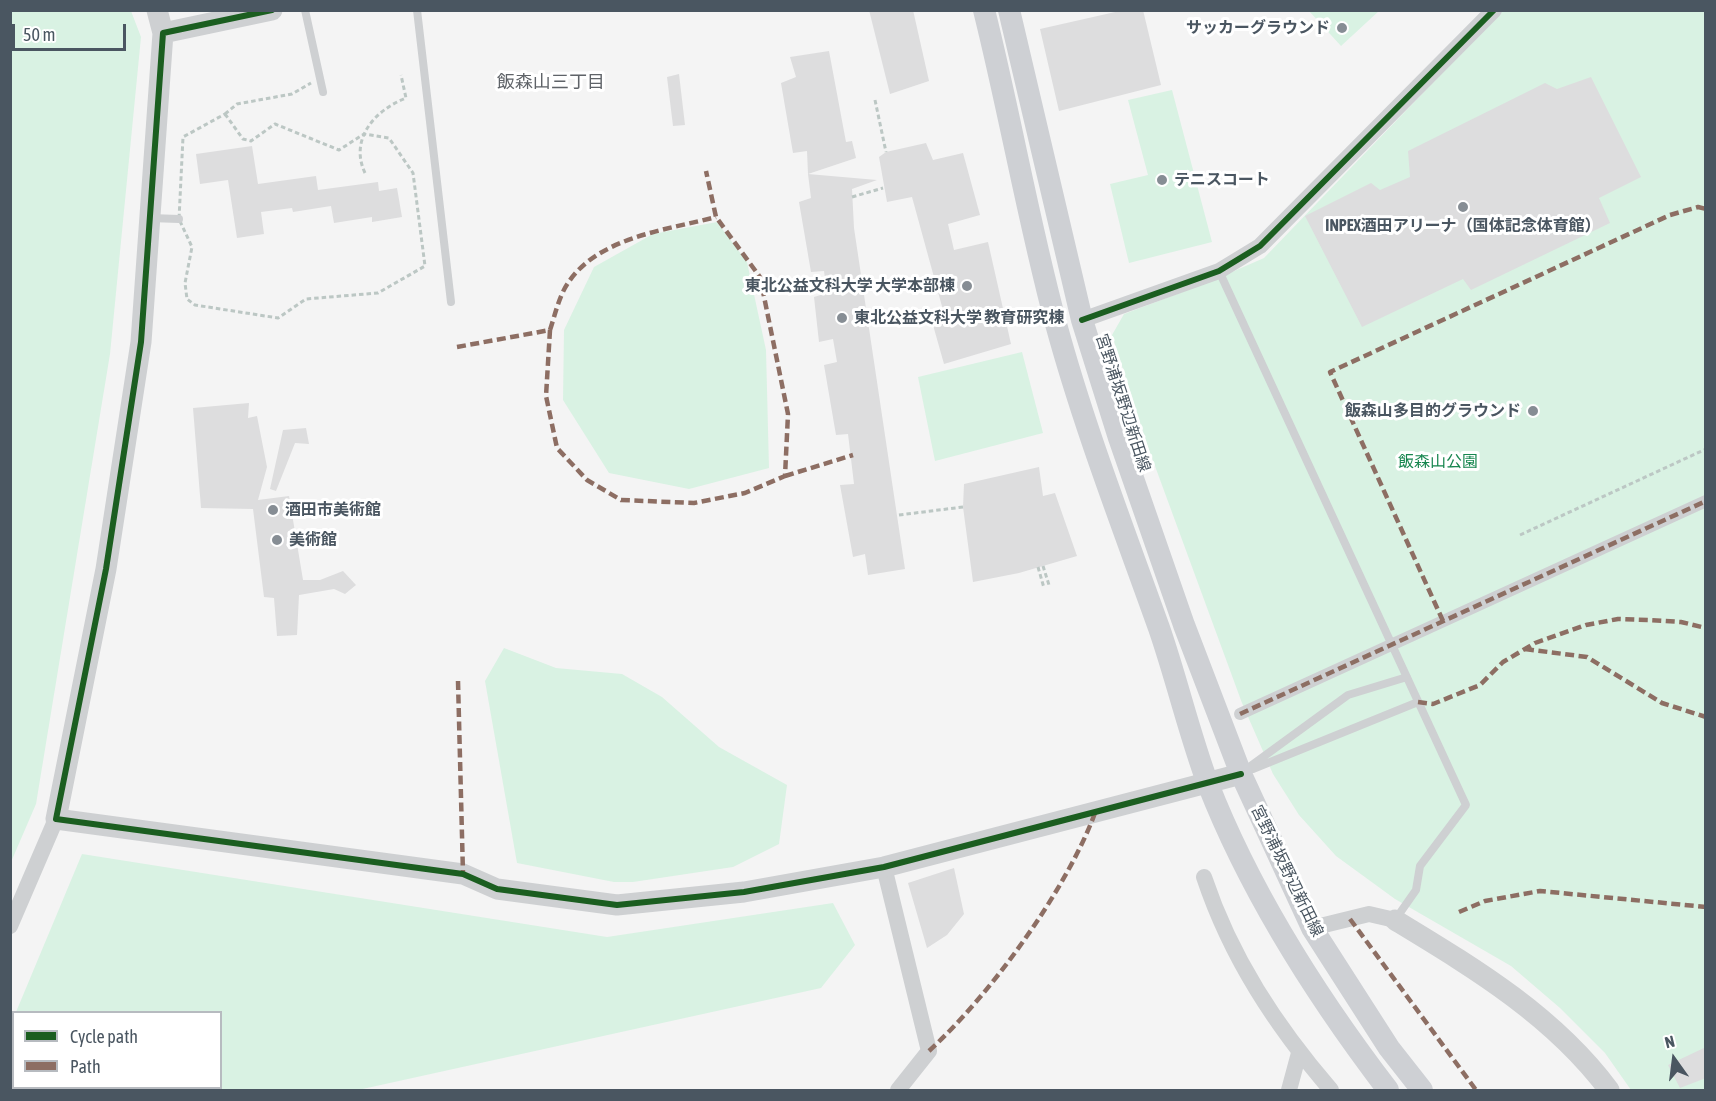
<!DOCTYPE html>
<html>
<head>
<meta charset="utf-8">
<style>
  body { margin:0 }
  #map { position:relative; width:1716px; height:1101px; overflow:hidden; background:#f4f4f4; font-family:"Asap Condensed",sans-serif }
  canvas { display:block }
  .frame { position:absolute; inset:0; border:12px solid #4a5661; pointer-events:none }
  .legend { position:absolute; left:12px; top:1011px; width:210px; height:78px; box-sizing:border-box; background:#fff; border:2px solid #b7bbc0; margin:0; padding:8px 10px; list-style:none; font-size:18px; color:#4a5661 }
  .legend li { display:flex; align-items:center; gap:12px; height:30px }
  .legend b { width:30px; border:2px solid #b7bbc0 }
  .north { position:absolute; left:1644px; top:1029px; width:60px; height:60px; -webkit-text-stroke:4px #fff; paint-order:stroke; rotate:346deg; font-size:16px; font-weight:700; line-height:24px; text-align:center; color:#4a5661 }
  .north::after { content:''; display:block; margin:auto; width:21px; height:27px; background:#4a5661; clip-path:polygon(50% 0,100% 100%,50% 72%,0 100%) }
  .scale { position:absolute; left:12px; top:24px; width:114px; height:27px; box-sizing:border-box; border:3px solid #4a5661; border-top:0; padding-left:8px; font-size:18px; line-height:21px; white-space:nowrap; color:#4a5661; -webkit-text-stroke:4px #fff; paint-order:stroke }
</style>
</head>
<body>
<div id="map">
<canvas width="1716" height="1101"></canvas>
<div class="frame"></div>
<ul class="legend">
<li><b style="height:8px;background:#1b5e20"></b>Cycle path</li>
<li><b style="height:8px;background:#8d6e63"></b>Path</li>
</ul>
<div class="north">N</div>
<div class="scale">50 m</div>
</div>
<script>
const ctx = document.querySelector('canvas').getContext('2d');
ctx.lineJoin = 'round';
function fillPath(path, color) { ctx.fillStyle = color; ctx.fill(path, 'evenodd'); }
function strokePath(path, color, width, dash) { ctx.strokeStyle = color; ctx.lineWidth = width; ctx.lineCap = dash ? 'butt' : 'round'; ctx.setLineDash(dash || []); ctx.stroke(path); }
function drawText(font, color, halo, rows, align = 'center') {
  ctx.font = font + ' "Asap Condensed","Noto Sans JP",sans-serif'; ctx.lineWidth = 6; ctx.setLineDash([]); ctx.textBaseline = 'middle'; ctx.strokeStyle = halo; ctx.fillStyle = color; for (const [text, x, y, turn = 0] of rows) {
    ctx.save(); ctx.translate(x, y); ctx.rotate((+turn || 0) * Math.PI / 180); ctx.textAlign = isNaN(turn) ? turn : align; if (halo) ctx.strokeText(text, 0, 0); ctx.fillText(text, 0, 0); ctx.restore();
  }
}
fillPath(new Path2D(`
  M11 10 131 11 141 37 110 354 36 804 11 862Z
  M1309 11H1379L1341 46Z
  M1502 11H1705V1090H1631L1605 1053 1560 1008 1511 966 1395 899 1336 856 1299 815 1273 774 1242 703 1148 447 1112 335 1124 314 1209 282 1264 258Z
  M1172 90 1212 242 1129 263 1110 184 1148 175 1128 100Z
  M717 222 747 262 766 350 769 468 689 489 609 473 563 400 564 330 594 267 653 234Z
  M1022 352 1043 433 935 461 918 377Z
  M504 648 556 668 622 674 662 697 719 747 787 785 779 844 733 867 633 882H614L517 863 485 681Z
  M82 854 607 937 833 903 855 945 821 988 358 1090H11L10 1030 13 1021 14 1088H220V1012H16Z`), '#d9f2e3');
fillPath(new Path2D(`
  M869 10H913L929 81 890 94Z
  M1124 10H1143L1161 85 1059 111 1040 29Z
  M829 51 846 142 852 141 856 158 808 174 807 151 793 153 781 83 796 77 790 57Z
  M679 74 685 125 673 126 667 77Z
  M1591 77 1641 177 1599 198 1610 223 1471 290 1463 279 1362 327 1305 216 1371 183 1380 190 1410 177 1408 151 1545 83 1557 89Z
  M926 143 933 160 963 153 980 215 948 224 954 250 988 242 1011 344 944 364 933 325 946 321 912 197 887 202 879 157 886 152Z
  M252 146 258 184 316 176 318 190 378 182 379 191 397 188 402 217 372 222V217L334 223 331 206 293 212 292 208 261 212 264 234 237 238 228 180 200 184 196 154Z
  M808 174 877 180 852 189 854 228 905 569 868 575 865 554 853 557 840 485 854 484 848 434 836 435 824 365 837 362 833 339 819 342 814 297 827 293 824 271 811 272 799 202 811 198Z
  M249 403 248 418 257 416 267 467 258 500 289 496 303 580H320L343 571 356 585 345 594 334 589 299 595 297 635 277 636 274 598 264 597 253 509 201 508 193 408Z
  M306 428 309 444 295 443 276 491 270 489 283 430Z
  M1039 467 1043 496 1055 493 1077 556 1019 573 973 582 963 507 964 484Z
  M954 868 964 914 947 935 927 948 908 883Z
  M1706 1047V1078L1680 1088 1668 1065Z`), '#ddddde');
strokePath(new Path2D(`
  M875 100 886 152
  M225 114 243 139 251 141 275 124 339 150 364 134 389 138 413 173 425 266 378 293 306 299 278 318 195 305 187 299 185 283 192 247 179 219 183 137Z
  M225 114 237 104 292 94 311 83
  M365 173C349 139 375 110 406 98L401 75
  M852 197 883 188
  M899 515 963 507
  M1520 535 1706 449
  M1043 566 1049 585
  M1038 567 1044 588`), '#bcc7c4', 3, [4.5, 3]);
strokePath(new Path2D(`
  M305 10 323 92
  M417 10 451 302
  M150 218 179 219
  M1219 271 1466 805 1420 866 1416 890 1395 920
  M1253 769 1418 702
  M1241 773 1348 695 1407 677`), '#ced0d2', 8);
strokePath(new Path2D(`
  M1240 714 1706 501`), '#ced0d2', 12);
strokePath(new Path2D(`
  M1082 320 1219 271 1260 246 1494 10
  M884 867 929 1051 898 1090
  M1204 877C1231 958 1276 1026 1331 1090
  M10 926 56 819
  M1312 928 1369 914 1395 920
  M1289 1090 1299 1053`), '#ced0d2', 16);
strokePath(new Path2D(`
  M157 10 163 33
  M272 10 163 33 141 342 106 569 56 819 463 874 497 889 617 905 744 892 884 867 1241 774
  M1395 920C1474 968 1553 1015 1609 1090`), '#ced0d2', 21);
strokePath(new Path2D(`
  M984 10C1010 114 1028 220 1056 324 1084 427 1123 527 1159 628 1177 680 1189 733 1208 784 1251 894 1317 997 1388 1090
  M1009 10 1082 320 1119 438 1184 625 1241 774 1312 928 1389 1048 1422 1090`), '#ced0d4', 22);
strokePath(new Path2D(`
  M550 330C555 315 559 296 568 283 598 237 667 230 716 217
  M457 347 550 330 546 396 557 448 587 480 621 500 694 503 745 493 785 476 788 414 760 277 716 217 706 171
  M785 476 853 455
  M1443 621 1330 372 1670 215 1698 207 1706 209
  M1525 649 1587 657 1662 703 1706 717
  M458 681 463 874
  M1418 702 1433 704 1480 685 1503 662 1535 643 1586 625 1618 619 1648 620 1681 622 1706 628
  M1240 714 1706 501
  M1459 912 1485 901 1540 891 1706 907
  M1350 919 1476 1090
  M929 1051C990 995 1066 891 1095 813`), '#8d6e63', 4.5, [9, 4.5]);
strokePath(new Path2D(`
  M272 10 163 33 141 342 106 569 56 819 463 874 497 889 617 905 744 892 884 867 1241 774
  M1082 320 1219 271 1260 246 1494 10`), '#1b5e20', 6);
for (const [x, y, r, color] of [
  [1342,28,6,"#868d94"],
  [1162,180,6,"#868d94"],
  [1463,207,6,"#868d94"],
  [967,286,6,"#868d94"],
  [842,318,6,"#868d94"],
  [1533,411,6,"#868d94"],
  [273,510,6,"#868d94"],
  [277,540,6,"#868d94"]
]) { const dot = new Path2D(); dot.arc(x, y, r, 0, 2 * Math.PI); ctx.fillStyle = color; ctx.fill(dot); strokePath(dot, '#fff', 2); }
drawText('bold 16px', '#4a5661', '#fff', [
  ["サッカーグラウンド",1330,28,"right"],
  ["テニスコート",1174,180],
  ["INPEX酒田アリーナ（国体記念体育館）",1463,226,"center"],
  ["東北公益文科大学 大学本部棟",955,286,"right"],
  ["東北公益文科大学 教育研究棟",854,318],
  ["飯森山多目的グラウンド",1521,411,"right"],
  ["酒田市美術館",285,510],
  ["美術館",289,540]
], 'left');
drawText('16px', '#4a5661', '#fff', [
  ["宮野浦坂野辺新田線",1123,403,72],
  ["宮野浦坂野辺新田線",1287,871,64]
]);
drawText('16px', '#17864f', '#fff', [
  ["飯森山公園",1438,462]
]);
drawText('18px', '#5f6368', '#fff', [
  ["飯森山三丁目",551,82]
]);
</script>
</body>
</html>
